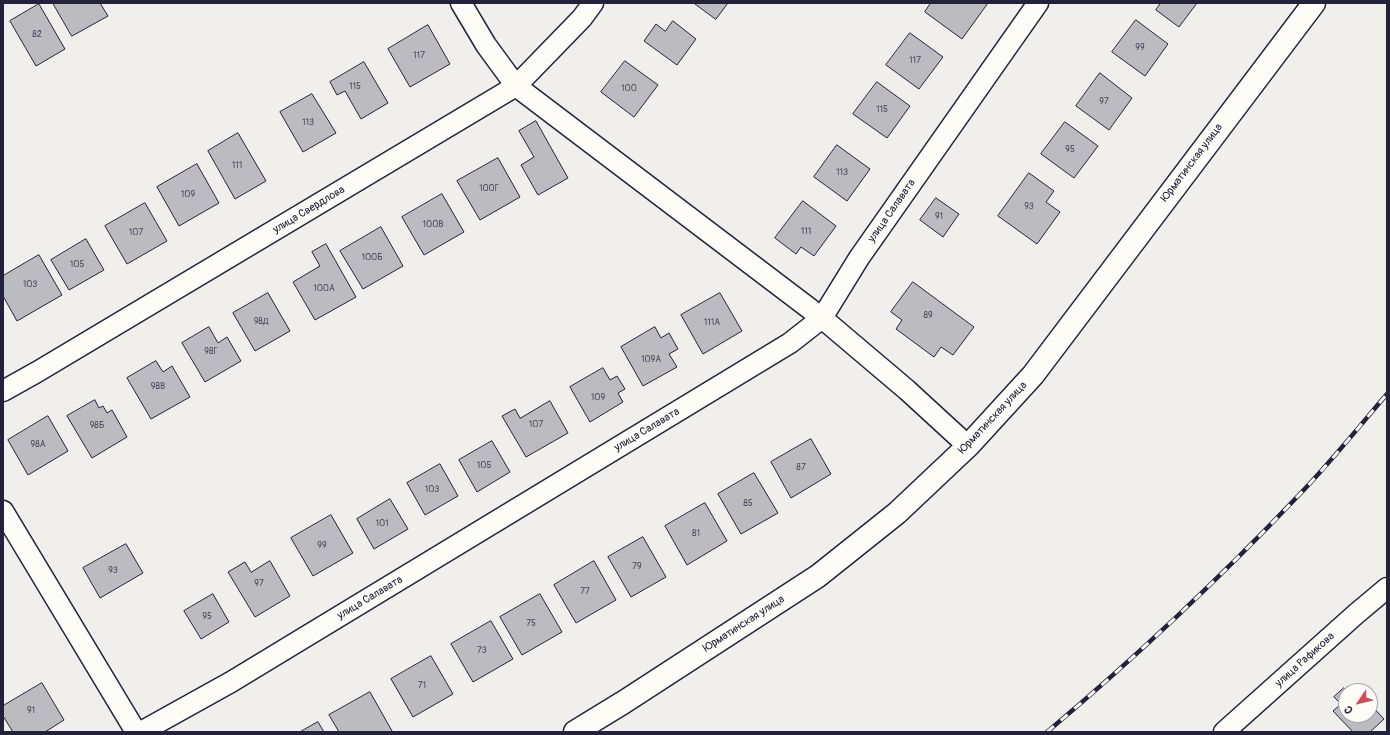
<!DOCTYPE html>
<html>
<head>
<meta charset="utf-8">
<style>
  body { margin:0 }
  #map { position:relative; width:1390px; height:735px; overflow:hidden; background:#f0efec; font-family:Pangolin,sans-serif }
  canvas { display:block }
  .frame { position:absolute; inset:0; border:4px solid #22223b; pointer-events:none }
  .north { position:absolute; left:1338px; top:683px; width:40px; height:40px; box-sizing:border-box; background:#fdfcf7; border:1px solid #a5a5ac; border-radius:50%; rotate:235deg; font-size:11px; font-weight:700; line-height:16px; text-align:center; color:#22223b }
  .north::after { content:''; display:block; margin:auto; width:14px; height:18px; background:#d1495b; clip-path:polygon(50% 0,100% 100%,50% 72%,0 100%) }
</style>
</head>
<body>
<div id="map">
<canvas width="1390" height="735"></canvas>
<div class="frame"></div>
<div class="north">С</div>
</div>
<script>
const ctx = document.querySelector('canvas').getContext('2d');
ctx.lineJoin = 'round';
function fillPath(path, color) { ctx.fillStyle = color; ctx.fill(path, 'evenodd'); }
function strokePath(path, color, width, dash) { ctx.strokeStyle = color; ctx.lineWidth = width; ctx.lineCap = dash ? 'butt' : 'round'; ctx.setLineDash(dash || []); ctx.stroke(path); }
function drawText(font, color, halo, rows, align = 'center') {
  ctx.font = font + ' Pangolin,sans-serif'; ctx.lineWidth = 3; ctx.setLineDash([]); ctx.textBaseline = 'middle'; ctx.strokeStyle = halo; ctx.fillStyle = color; for (const [text, x, y, turn = 0] of rows) {
    ctx.save(); ctx.translate(x, y); ctx.rotate((+turn || 0) * Math.PI / 180); ctx.textAlign = isNaN(turn) ? turn : align; if (halo) ctx.strokeText(text, 0, 0); ctx.fillText(text, 0, 0); ctx.restore();
  }
}
const building = new Path2D(`
  M53 3H100L108 16 72 36Z
  M694 3H728L716 19Z
  M931 3H988L962 39 925 12Z
  M1161 3H1197L1179 27 1156 10Z
  M39 4 65 49 36 66 10 21Z
  M1136 20 1168 44 1145 76 1112 52Z
  M673 21 696 39 677 65 644 41 656 24 665 31Z
  M428 25 450 64 410 87 388 49Z
  M910 33 943 57 919 89 886 65Z
  M625 61 658 85 634 117 601 92Z
  M364 62 388 103 361 119 345 91 337 95 330 82Z
  M1100 73 1132 98 1109 130 1076 106Z
  M877 82 910 106 887 138 853 114Z
  M312 94 336 133 303 152 280 112Z
  M536 121 568 178 538 195 521 165 534 157 519 131Z
  M1065 122 1098 146 1074 178 1041 154Z
  M238 133 266 181 235 199 208 151Z
  M837 145 870 169 847 201 814 177Z
  M498 158 520 197 480 220 457 181Z
  M197 164 219 203 179 226 157 187Z
  M1029 173 1054 191 1046 202 1060 212 1037 244 998 216Z
  M442 194 464 232 424 255 402 217Z
  M936 198 959 214 943 237 920 220Z
  M803 201 836 226 814 256 801 247 796 254 775 238Z
  M145 203 167 241 127 264 105 226Z
  M381 227 403 266 363 289 340 251Z
  M86 239 104 270 69 290 51 260Z
  M326 244 356 297 315 320 293 282 320 266 312 252Z
  M39 255 62 295 17 321 3 296V276Z
  M913 282 974 327 953 355 941 347 934 357 896 329 902 320 891 312Z
  M268 293 290 331 255 351 233 313Z
  M720 293 742 331 703 354 681 315Z
  M209 327 218 343 227 337 241 361 205 382 182 343Z
  M655 327 661 338 669 333 678 349 669 354 677 367 643 386 621 347Z
  M156 361 163 372 172 366 190 397 151 419 127 378Z
  M603 368 610 380 617 376 625 389 618 393 623 402 590 422 570 387Z
  M95 400 99 408 103 406 107 413 112 410 127 437 92 458 67 416Z
  M550 401 568 433 526 457 502 416 515 409 520 418Z
  M48 416 68 451 28 475 8 440Z
  M811 439 831 474 791 498 771 462Z
  M492 441 510 472 477 492 459 460Z
  M440 464 458 496 425 515 407 483Z
  M754 473 778 513 741 534 718 494Z
  M390 499 408 529 374 549 357 519Z
  M705 503 727 541 687 565 665 526Z
  M331 515 353 553 313 576 291 538Z
  M643 537 666 577 631 597 608 557Z
  M126 544 143 573 100 598 83 568Z
  M270 561 290 596 255 617 228 572 245 562 251 572Z
  M594 561 616 600 576 623 554 585Z
  M213 594 229 622 201 639 184 611Z
  M540 594 562 632 522 655 500 617Z
  M491 621 513 659 473 682 451 644Z
  M431 656 453 694 413 717 391 679Z
  M42 683 64 720 45 732H13L3 716V706Z
  M1344 688 1347 691H1346V715H1370V704L1384 719 1370 732H1353L1333 711 1341 704 1334 697Z
  M370 692 392 731 389 732H339L329 715Z
  M318 722 324 732H300Z`);
fillPath(building, '#bcbcc0');
strokePath(building, '#22223b', 1);
const minor = new Path2D(`
  M461 3 486 45 516 86 822 318 907 390 968 446
  M3 391 37 372 516 86 582 18 593 3
  M3 511 136 732
  M141 732 231 682 790 343 822 318 859 258 1038 3
  M1224 732 1356 614 1387 588`);
const secondary = new Path2D(`
  M575 732 624 702 818 576 897 513 968 446 1033 375 1314 3`);
strokePath(minor, '#22223b', 23);
strokePath(secondary, '#22223b', 25);
strokePath(minor, '#fdfcf7', 20);
strokePath(secondary, '#fdfcf7', 22);
const rail = new Path2D(`
  M1047 732C1135 658 1219 579 1298 496 1329 464 1358 428 1387 394`);
strokePath(rail, '#22223b', 4.5);
strokePath(rail, '#fdfcf7', 3, [9]);
drawText('9px', '#48485c', null, [
  ["82",37,35],
  ["99",1140,48],
  ["117",419,56],
  ["117",915,61],
  ["115",355,87],
  ["100",629,89],
  ["97",1104,102],
  ["115",882,110],
  ["113",308,123],
  ["95",1070,150],
  ["111",237,166],
  ["113",842,173],
  ["100Г",489,189],
  ["109",188,195],
  ["93",1029,207],
  ["91",939,217],
  ["100В",433,225],
  ["111",806,232],
  ["107",136,233],
  ["100Б",372,258],
  ["105",77,265],
  ["103",30,285],
  ["100А",324,289],
  ["89",928,316],
  ["98Д",261,322],
  ["111А",712,323],
  ["98Г",211,352],
  ["109А",651,360],
  ["98В",158,387],
  ["109",598,398],
  ["107",536,425],
  ["98Б",97,426],
  ["98А",38,445],
  ["105",484,466],
  ["87",801,468],
  ["103",432,490],
  ["85",748,504],
  ["101",382,524],
  ["81",696,534],
  ["99",322,546],
  ["79",637,567],
  ["93",113,571],
  ["97",259,584],
  ["77",585,592],
  ["95",207,617],
  ["75",531,624],
  ["73",482,651],
  ["71",422,686],
  ["91",31,711]
]);
drawText('11px', '#22223b', '#fdfcf7', [
  ["Юрматинская улица",1192,163,-53],
  ["улица Свердлова",309,210,-31],
  ["улица Салавата",892,211,-55],
  ["Юрматинская улица",993,418,-47],
  ["улица Салавата",647,430,-31],
  ["улица Салавата",370,598,-31],
  ["Юрматинская улица",744,624,-33],
  ["улица Рафикова",1305,660,-42]
]);
</script>
</body>
</html>
